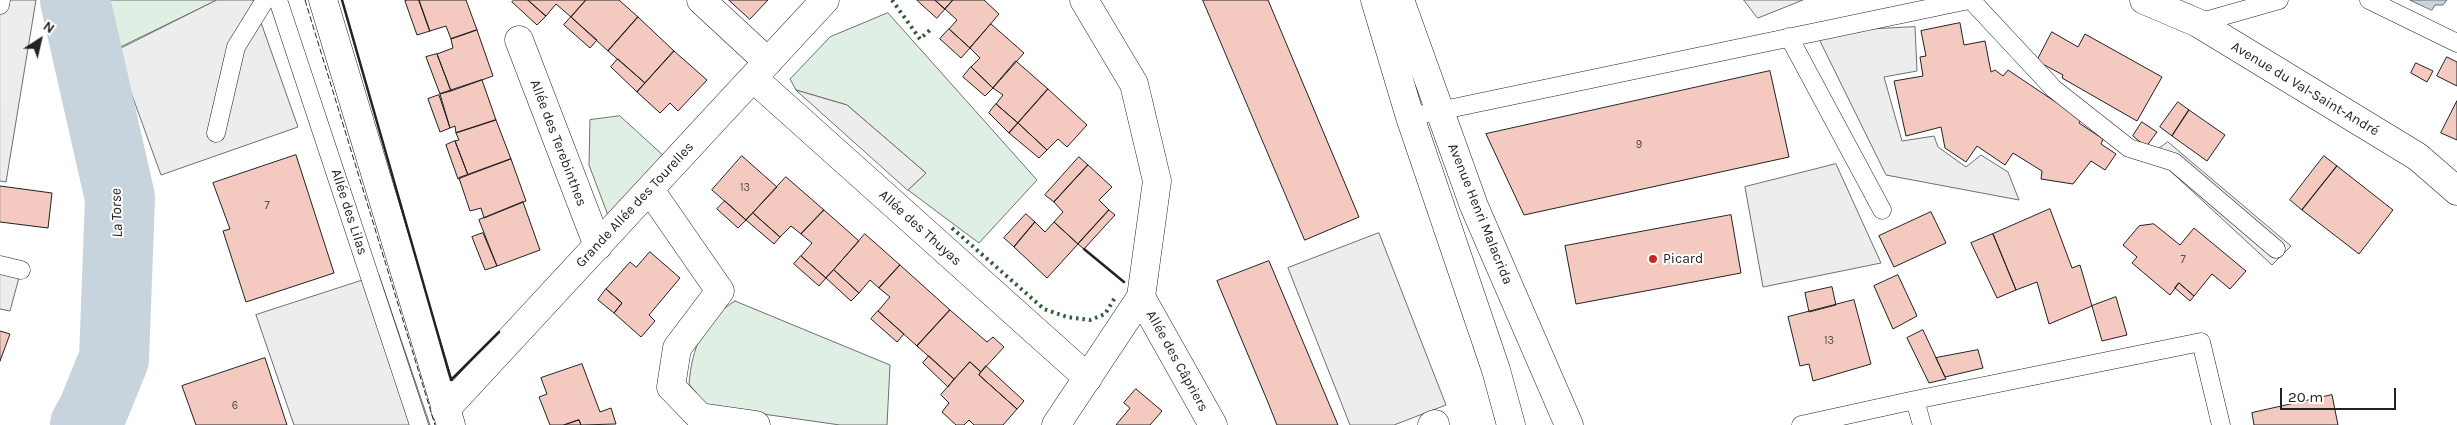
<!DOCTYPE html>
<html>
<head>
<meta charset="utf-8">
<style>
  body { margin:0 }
  #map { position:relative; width:2457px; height:425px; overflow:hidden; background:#fff; font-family:Karla,sans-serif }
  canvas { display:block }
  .north { position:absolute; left:15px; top:15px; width:50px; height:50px; -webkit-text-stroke:4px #fff; paint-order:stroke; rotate:35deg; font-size:14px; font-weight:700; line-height:20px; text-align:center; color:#222 }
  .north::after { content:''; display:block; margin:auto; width:18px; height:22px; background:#222; clip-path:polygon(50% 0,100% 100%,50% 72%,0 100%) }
  .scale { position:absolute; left:2280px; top:388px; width:116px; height:22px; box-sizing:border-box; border:2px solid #222; border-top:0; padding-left:6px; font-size:15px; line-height:18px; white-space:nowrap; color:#222; -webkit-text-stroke:4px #fff; paint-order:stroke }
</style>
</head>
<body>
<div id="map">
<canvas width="2457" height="425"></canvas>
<div class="north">N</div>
<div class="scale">20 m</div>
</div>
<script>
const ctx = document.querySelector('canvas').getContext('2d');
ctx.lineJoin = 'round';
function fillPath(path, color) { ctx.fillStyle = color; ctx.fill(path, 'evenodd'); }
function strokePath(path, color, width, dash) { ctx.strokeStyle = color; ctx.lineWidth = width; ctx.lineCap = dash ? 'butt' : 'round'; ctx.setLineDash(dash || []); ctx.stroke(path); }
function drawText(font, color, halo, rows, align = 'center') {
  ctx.font = font + ' Karla,sans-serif'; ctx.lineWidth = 4; ctx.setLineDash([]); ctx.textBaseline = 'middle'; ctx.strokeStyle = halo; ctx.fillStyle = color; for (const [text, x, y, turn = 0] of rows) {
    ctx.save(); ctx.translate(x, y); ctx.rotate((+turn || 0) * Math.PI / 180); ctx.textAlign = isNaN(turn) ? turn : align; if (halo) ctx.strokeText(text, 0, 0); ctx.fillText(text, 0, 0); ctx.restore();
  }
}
const green = new Path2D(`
  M92 0H217L104 55Z
  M888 13 1037 180 979 243 908 190 926 173 847 105 796 90 790 79 830 37Z
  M620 116 666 158 609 218 589 165 590 120Z
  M735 301 890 365 887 425H840L707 406 689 384C692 347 703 321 735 301Z`);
fillPath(green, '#e0efe3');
strokePath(green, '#6f6f6f', 1);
const parking = new Path2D(`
  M0 0H36L6 182 0 181Z
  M217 0H253L298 127 161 175 116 51Z
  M1744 0H1803L1758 18Z
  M1915 27 1917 71 1884 77 1902 141 1934 136 1938 147 1966 167 1981 155 2008 172 2019 200 1886 175 1819 39 1870 29Z
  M796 90 847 105 926 173 908 190Z
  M2168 142 2291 246 2272 265 2152 154Z
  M1836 164 1881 263 1763 287 1745 187Z
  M1379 233 1446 405 1394 425H1350L1288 268Z
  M0 265 21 270 10 311 0 309Z
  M379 275 430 425H294L256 315Z`);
fillPath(parking, '#ededed');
strokePath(parking, '#6f6f6f', 1);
const water = new Path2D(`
  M2410 0H2447L2443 5H2435L2432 10Z`);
fillPath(water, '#c7d3dd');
strokePath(water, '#6f6f6f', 1);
strokePath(new Path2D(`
  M75 0 120 198 114 359 92 413 85 425`), '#c7d3dd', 70);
const building = new Path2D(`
  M408 0H419L430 31 417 35 405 1Z
  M419 0H466L477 30 451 39 446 26 430 31Z
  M514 0H528L546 16 537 25 512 2Z
  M528 0H586L571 17 556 4 546 16Z
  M586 0H619L638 17 608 51 571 17Z
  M729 0H768L750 19Z
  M917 0H935L945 9 937 18Z
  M935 0H953L945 9Z
  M953 0H984L999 14 970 48 949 29 957 20 945 9Z
  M1203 0H1268L1359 217 1305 240Z
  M571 17 597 40 590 48 564 25Z
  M638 17 674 51 645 83 608 51Z
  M1960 23 1964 45 1985 41 1991 72 1995 70 2003 76 2008 70 2081 119 2079 123 2103 139 2101 144 2116 154 2105 170 2091 161 2073 184 2041 179 2042 171 2013 153 2005 165 1977 146 1966 162 1945 148 1941 127 1906 136 1894 81 1923 76 1920 57 1926 56 1921 31Z
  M991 24 1024 53 993 88 971 67 980 58 970 48Z
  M949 29 970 48 961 58 940 39Z
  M477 30 493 76 451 91 437 54 453 48 451 39Z
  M2052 32 2078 47 2085 34 2162 77 2137 121 2062 78 2063 75 2037 61Z
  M674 51 707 80 678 111 670 103 660 113 637 92Z
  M437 54 451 91 440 94 426 57Z
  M2447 57 2457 62V86L2437 76Z
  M618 59 645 83 637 92 611 67Z
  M1016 61 1048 89 1018 123 996 104 1003 95 993 88Z
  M2416 63 2433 71 2427 82 2411 73Z
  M971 67 993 88 985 96 963 77Z
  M1770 71 1789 157 1524 215 1486 134Z
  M482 80 496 120 456 133 455 126 450 128 440 94Z
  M1048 89 1087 125 1067 147 1058 139 1047 150 1018 123Z
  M439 95 450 128 440 132 428 99Z
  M2457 101V140L2441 133Z
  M2178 102 2189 110 2172 136 2160 127Z
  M996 104 1018 123 1009 133 989 113Z
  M2189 110 2225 135 2207 161 2172 136Z
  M496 120 511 159 468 175 455 141 459 140 456 133Z
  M2142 122 2157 132 2146 147 2133 136Z
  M1018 123 1047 150 1039 158 1009 133Z
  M455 141 468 175 458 179 446 145Z
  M296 155 334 273 246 302 223 231 230 229 213 183Z
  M742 156 777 187 746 220 712 190Z
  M2324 156 2337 166 2302 210 2290 200Z
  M1079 157 1088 165 1054 202 1045 195Z
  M511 159 526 201 484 218 481 208 470 211 459 178Z
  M1088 165 1112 187 1099 200 1109 210 1078 244 1054 222 1063 212 1054 202Z
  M2337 166 2393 210 2359 254 2302 210Z
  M786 177 824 210 801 234 791 226 780 237 753 213Z
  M0 186 52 193 48 228 0 222Z
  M725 201 746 220 738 228 717 209Z
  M523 202 540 250 497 266 479 220Z
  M2050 209 2072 268 2080 265 2092 306 2049 324 2037 282 2016 290 1993 234Z
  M824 210 859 241 826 278 801 256 812 243 801 234Z
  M1109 210 1115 215 1084 249 1078 244Z
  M1931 212 1946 243 1894 267 1879 236Z
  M753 213 780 237 774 244 746 220Z
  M1026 214 1035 222 1014 247 1004 238Z
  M1731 215 1741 273 1576 304 1565 246Z
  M1035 222 1045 232 1054 222 1078 244 1047 278 1014 247Z
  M2154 224 2180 245 2194 228 2246 271 2230 289 2212 274 2194 296 2179 283 2170 295 2132 263 2137 257 2123 245 2139 226Z
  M483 233 497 266 485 270 472 237Z
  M865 234 900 265 879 288 870 280 859 293 834 270Z
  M1993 234 2016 290 1997 298 1971 243Z
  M650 252 680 278 649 315 655 321 641 337 614 313 622 303 606 289 630 262 636 267Z
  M801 256 826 278 819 286 794 264Z
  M1269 261 1338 425H1277L1267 400 1217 281Z
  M900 265 950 310 917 346 878 311 890 297 879 288Z
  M834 270 859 293 851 301 826 278Z
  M1898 275 1917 316 1893 329 1874 286Z
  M2179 283 2194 296 2190 301 2175 288Z
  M1832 287 1836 305 1809 312 1805 293Z
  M606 289 622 303 614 313 598 300Z
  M2116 297 2127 335 2102 341 2092 306Z
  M1854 300 1871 364 1813 381 1809 364 1800 366 1788 317Z
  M950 310 987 342 993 337 1004 347 981 372 970 362 954 379 917 346Z
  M878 311 904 334 897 342 871 319Z
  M1923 330 1945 377 1946 379 1929 383 1907 338Z
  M0 331 10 334 0 361Z
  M1978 350 1983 368 1945 377 1936 358Z
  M929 356 954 379 948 387 923 363Z
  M265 358 287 425H196L182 386Z
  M970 362 981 372 979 375 1017 409 1003 425H974L969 420 964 425H956L942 412 949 403 941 395Z
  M582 364 600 412 611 408 616 424 581 425 579 420 564 425H550L539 397 547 394 541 378Z
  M986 366 1024 401 1017 409 979 375Z
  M1136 389 1162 411 1150 425H1116L1130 408 1124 403Z
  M2332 395 2338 425H2254L2252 413Z
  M579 420 581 425H564Z`);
fillPath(building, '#f3c9c0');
strokePath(building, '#222', 1);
const lane = new Path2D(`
  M278 0 419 425
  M1971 0 2054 89 2129 148 2174 162 2276 249
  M2369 0 2457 43
  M0 5 1 0
  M2198 23 2279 0
  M1789 37 1882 210
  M1410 117 1969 0
  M216 133 236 47 265 0
  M0 265 21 270
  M1915 400 2201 342 2221 425
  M1801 425 1915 400 1922 425`);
const street = new Path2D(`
  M323 0 451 425
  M701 0 768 62
  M2144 0 2198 23 2418 157 2457 191
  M519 40 598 246
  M753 78 1088 378
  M650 190 720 291 677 348 671 387 700 417 756 425
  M1141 297 1213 425
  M445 410 825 0
  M1056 425 1141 297 1157 181 1134 84 1084 0
  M1432 425 1435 424`);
const primary = new Path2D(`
  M1375 0 1410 117 1496 370 1511 425
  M1400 0 1474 206 1569 425`);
strokePath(lane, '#222', 19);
strokePath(street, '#222', 29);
strokePath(primary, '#222', 29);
strokePath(lane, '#fff', 18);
strokePath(street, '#fff', 28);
strokePath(primary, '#fff', 28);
strokePath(new Path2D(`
  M892 0 920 39 931 29
  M952 228 1044 309 1067 317 1090 320 1105 314 1116 296`), '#2f5e38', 4, [2.5, 4]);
strokePath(new Path2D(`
  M305 0 435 425`), '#222', 1, [6, 2.5]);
strokePath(new Path2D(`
  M342 0 451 380 499 332
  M1084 249 1124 282`), '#222', 2.5);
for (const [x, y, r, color] of [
  [1653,259,5,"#c62828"]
]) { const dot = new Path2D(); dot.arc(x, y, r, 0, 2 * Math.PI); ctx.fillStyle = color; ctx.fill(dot); strokePath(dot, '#fff', 2); }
drawText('11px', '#564c4a', null, [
  ["9",1639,145],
  ["13",745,188],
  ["7",267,206],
  ["7",2183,260],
  ["13",1829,341],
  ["6",235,406]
]);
drawText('14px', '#222', '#fff', [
  ["Avenue du Val-Saint-André",2305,89,31],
  ["Allée des Terebinthes",558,143,69],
  ["Grande Allée des Tourelles",635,205,-47],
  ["Allée des Lilas",349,212,72],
  ["Avenue Henri Malacrida",1480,214,68],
  ["Allée des Thuyas",920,228,42],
  ["Allée des Câpriers",1177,361,61]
]);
drawText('14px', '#222', '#fff', [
  ["Picard",1663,259]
], 'left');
drawText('italic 15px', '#222', '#fff', [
  ["La Torse",117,213,-92]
]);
</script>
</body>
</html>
